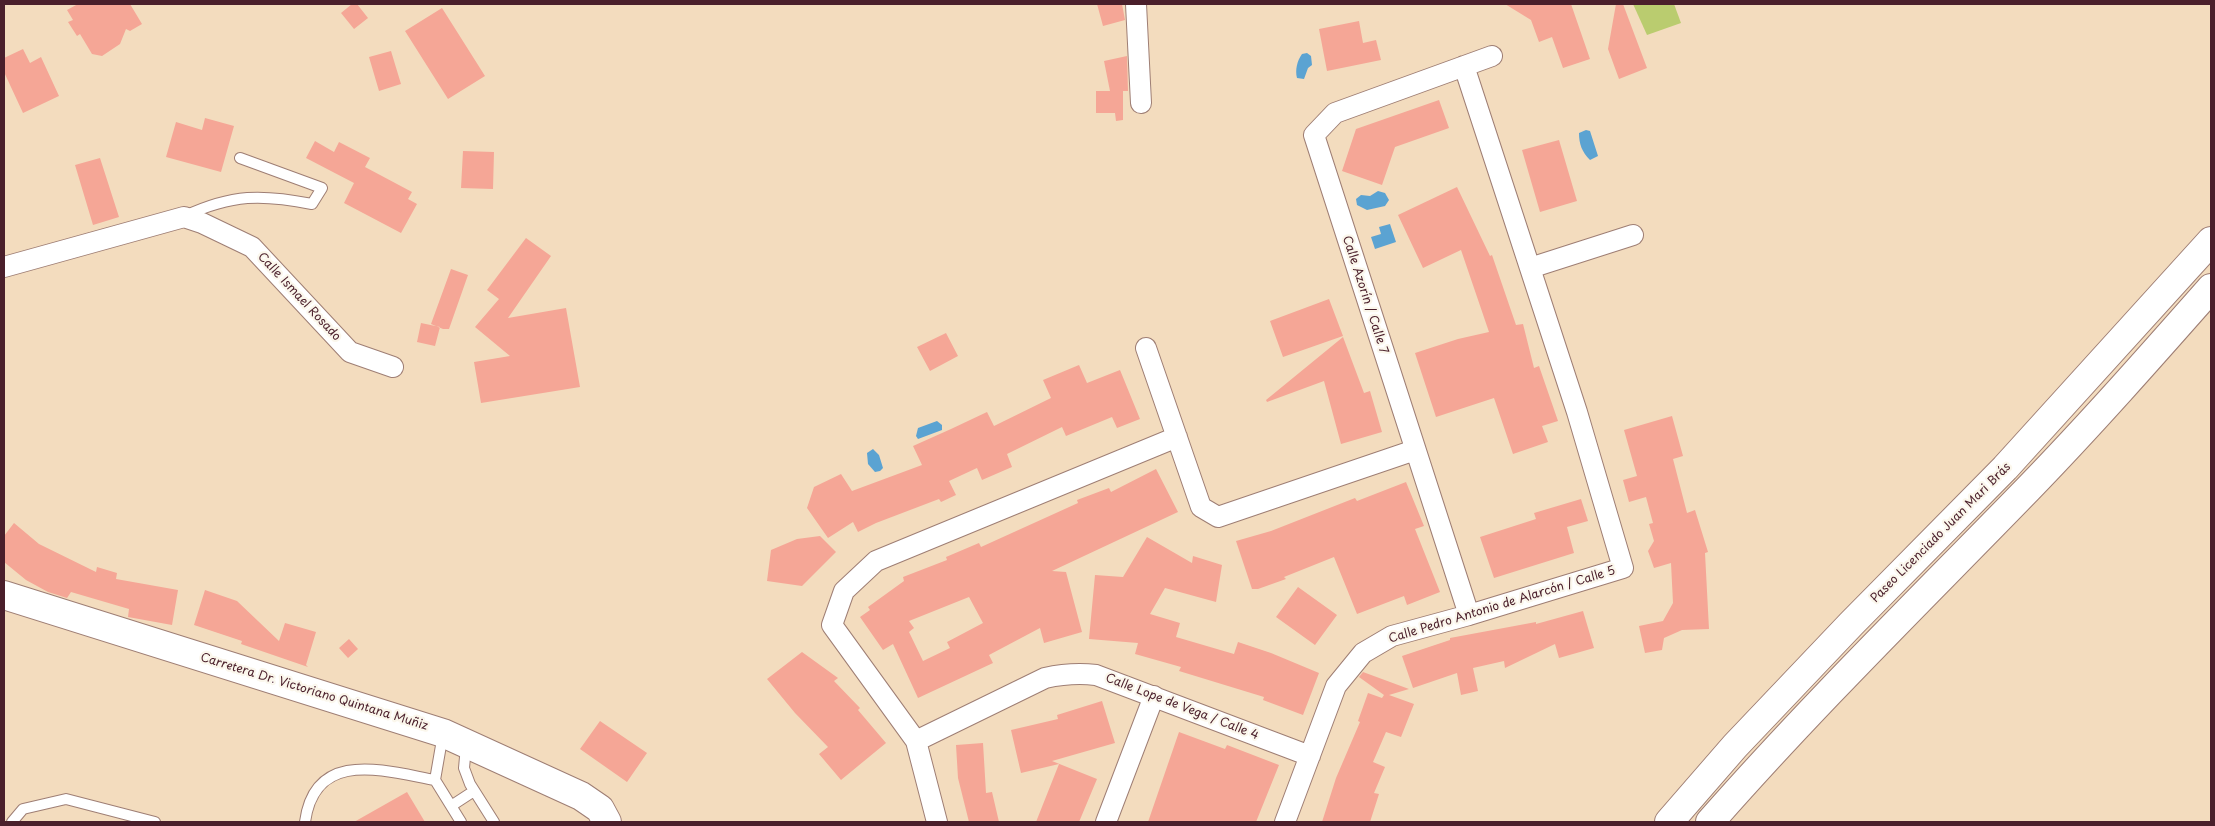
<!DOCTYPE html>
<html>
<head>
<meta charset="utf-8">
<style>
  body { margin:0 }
  #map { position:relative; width:2215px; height:826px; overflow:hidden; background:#f3dcbe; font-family:"Playpen Sans",sans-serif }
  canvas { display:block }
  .frame { position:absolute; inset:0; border:5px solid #4a1f2b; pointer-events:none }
</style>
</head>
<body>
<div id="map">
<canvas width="2215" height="826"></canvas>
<div class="frame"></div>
</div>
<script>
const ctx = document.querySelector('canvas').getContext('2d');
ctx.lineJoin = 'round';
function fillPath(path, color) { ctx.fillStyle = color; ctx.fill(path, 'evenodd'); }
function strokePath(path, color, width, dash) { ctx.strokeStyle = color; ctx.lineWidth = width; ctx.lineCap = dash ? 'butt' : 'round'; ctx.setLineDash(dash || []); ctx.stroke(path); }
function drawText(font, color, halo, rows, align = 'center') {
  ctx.font = font + ' "Playpen Sans",sans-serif'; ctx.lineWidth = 4.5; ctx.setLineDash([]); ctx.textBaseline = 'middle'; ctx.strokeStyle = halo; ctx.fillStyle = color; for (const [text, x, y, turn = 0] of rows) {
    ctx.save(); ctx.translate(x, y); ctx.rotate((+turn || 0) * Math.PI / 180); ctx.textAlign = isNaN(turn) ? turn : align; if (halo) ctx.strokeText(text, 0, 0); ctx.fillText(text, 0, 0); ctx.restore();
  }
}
fillPath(new Path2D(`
  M1633 4H1674L1681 23 1647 35Z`), '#bacc6f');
fillPath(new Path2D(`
  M1307 53 1311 56 1312 65 1308 68 1304 79 1297 78C1295 70 1297 61 1302 54Z
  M1586 130 1590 131 1598 156 1590 160C1582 152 1579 144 1579 133Z
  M1378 191 1385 193 1389 200 1385 206 1367 210 1357 205 1356 199 1361 195 1370 196Z
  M1390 224 1396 242 1375 249 1371 237 1381 234 1379 227Z
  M937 421 942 425V430L918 439 916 436 918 428Z
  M873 449 879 455 883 468 880 471 875 472 868 464 867 453Z`), '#5ba3d2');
fillPath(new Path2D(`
  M78 4H130L142 24 130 31 126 29 120 44 102 56 92 54 80 34 77 36 68 22 73 20 67 10Z
  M352 4H357L368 18 354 29 341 13Z
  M1097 4H1122L1125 20 1103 26Z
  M1505 4H1571L1590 59 1563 68 1552 37 1539 42 1531 20Z
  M1616 4H1623L1647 68 1619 79 1608 49Z
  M442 8 485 76 448 99 405 31Z
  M1359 21 1363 43 1376 40 1381 60 1327 71 1319 29Z
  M23 49 30 63 41 57 59 96 23 113 4 72V58Z
  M391 51 401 84 379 91 369 57Z
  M1127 56 1128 91H1123V120L1116 121 1115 113H1096V91H1110L1104 61Z
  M1439 100 1449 128 1395 147 1382 185 1342 171 1356 129Z
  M205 118 234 126 221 172 166 157 176 122 202 130Z
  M1559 140 1577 201 1540 212 1522 150Z
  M315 141 334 152 339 142 370 158 365 167 412 192 408 199 417 204 401 233 344 203 354 183 306 158Z
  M463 151 494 152 493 189 461 188Z
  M100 158 119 217 93 225 75 165Z
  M1457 187 1490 256 1492 255 1516 325 1523 324 1534 368 1539 366 1558 421 1542 426 1548 442 1513 454 1494 398 1436 417 1415 353 1458 339 1489 332 1461 250 1423 268 1398 215Z
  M526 238 551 256 508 318 566 308 580 387 481 403 474 362 510 356 475 327 499 299 487 290Z
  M451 269 468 275 449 329H443L431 324Z
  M1329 299 1343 336 1283 357 1270 321Z
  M421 323 440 327 435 346 417 342Z
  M946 333 958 356 930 371 917 347Z
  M1343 337 1364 393 1370 391 1382 432 1341 444 1324 381 1267 402 1266 400Z
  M1079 365 1087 383 1120 370 1140 419 1117 428 1112 417 1066 436 1062 427 1007 454 1012 467 982 480 977 468 949 481 956 495 941 502 939 499 876 523 858 532 853 522 828 538 807 508 814 487 841 474 852 491 922 465 913 446 951 429 987 412 994 426 1051 398 1043 380Z
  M1672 416 1683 456 1673 459 1687 513 1695 510 1708 552 1705 553 1709 629 1682 630 1664 638 1662 650 1645 653 1639 626 1663 621 1673 603 1671 563 1654 568 1648 551 1654 541 1649 524 1653 523 1646 497 1629 502 1623 480 1637 476 1624 430Z
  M1156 469 1178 512 1052 571 1066 572 1082 632 1044 643 1040 628 989 655 993 663 918 698 893 644 883 650 860 617 870 610 868 607 904 581 903 577 947 560 946 557 979 543 981 547 1078 503 1077 500 1109 488 1111 492ZM969 597 983 623 947 642 950 648 923 661 909 632 914 628 909 621Z
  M1406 482 1424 526 1415 529 1440 592 1407 605 1404 596 1357 614 1334 557 1284 577 1286 579 1258 589H1252L1236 541 1271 531 1355 498 1357 501Z
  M1581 499 1588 521 1567 527 1574 553 1494 578 1480 537 1536 519 1534 513Z
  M14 523 39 544 96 572 97 567 117 573 116 579 178 590 172 625 128 617 129 609 71 592 67 598 48 592 26 580 4 562V536Z
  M820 536 836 552 802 586 767 581 771 550 797 539Z
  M1147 537 1192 563 1193 556 1222 565 1216 602 1165 588 1150 614 1180 623 1176 637 1234 654 1238 642 1271 653 1319 673 1303 715 1263 700 1264 697 1179 671 1181 667 1135 654 1138 643 1089 639 1095 575 1123 577Z
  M1298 587 1337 615 1315 645 1276 617Z
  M205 590 237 601 279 641 285 623 316 632 306 665 308 667 241 644 242 641 194 625Z
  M1583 611 1594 648 1559 658 1555 644 1505 668 1504 661 1473 668 1478 691 1461 695 1457 673 1413 688 1402 656 1450 640V638L1536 622V624Z
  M349 639 358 649 348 658 339 648Z
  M802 652 838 678 834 681 860 708 858 710 886 743 841 780 819 754 828 747 795 713 767 679Z
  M1363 672 1409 689 1389 695 1414 704 1401 737 1386 732 1373 762 1385 767 1374 793 1379 794 1370 822H1322L1336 778 1360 722 1358 721 1368 693 1382 698 1384 695 1359 677Z
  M1102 701 1115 743 1052 761 1097 779 1079 822H1036L1059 764 1021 773 1011 730 1058 719 1057 715Z
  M600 721 647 753 627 782 580 749Z
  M1179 732 1225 749 1227 745 1279 765 1256 822H1148Z
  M983 743 986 793 992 792 999 822H969L958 778 956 745Z
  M407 792 425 822H354Z`), '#f5a696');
const lane = new Path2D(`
  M185 216C232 194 262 194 312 204L322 188 240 158
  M443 734 435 780 461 822
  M466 746 464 768 470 784 494 822
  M451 806 474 791
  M12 822 23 809 66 799 155 822
  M305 822C315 748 385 771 435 780`);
const street = new Path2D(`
  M1136 4 1141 103
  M4 267 184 217 202 223 252 247 350 352 393 367
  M1530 268 1633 235
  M1146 348 1201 507 1218 517 1415 450
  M1469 615 1314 135 1335 113 1492 56
  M916 741 1045 678C1063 674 1079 673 1096 675L1310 756
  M937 822 916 741 832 625 844 591 876 561 1177 437
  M1106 822 1154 696
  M1285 822 1336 686 1363 653 1392 636 1469 615 1623 568 1577 412 1464 66`);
const secondary = new Path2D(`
  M4 595 443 733 581 796 600 809 607 822`);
const primary = new Path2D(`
  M1669 822 1735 746 1851 624 2005 468 2211 241
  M1710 822C1811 707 1921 599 2028 489 2091 424 2151 356 2211 288`);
strokePath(lane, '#9e7e74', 12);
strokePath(street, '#9e7e74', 22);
strokePath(secondary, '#9e7e74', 30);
strokePath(primary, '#9e7e74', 30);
strokePath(lane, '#fff', 10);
strokePath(street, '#fff', 20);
strokePath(secondary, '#fff', 28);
strokePath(primary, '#fff', 28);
drawText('12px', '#4a1f2b', '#fbf7ec', [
  ["Calle Azorín / Calle 7",1365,295,72],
  ["Calle Ismael Rosado",299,297,47],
  ["Paseo Licenciado Juan Mari Brás",1941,533,-45],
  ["Calle Pedro Antonio de Alarcón / Calle 5",1502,605,-17],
  ["Carretera Dr. Victoriano Quintana Muñiz",314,692,17],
  ["Calle Lope de Vega / Calle 4",1182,707,21]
]);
</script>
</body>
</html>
